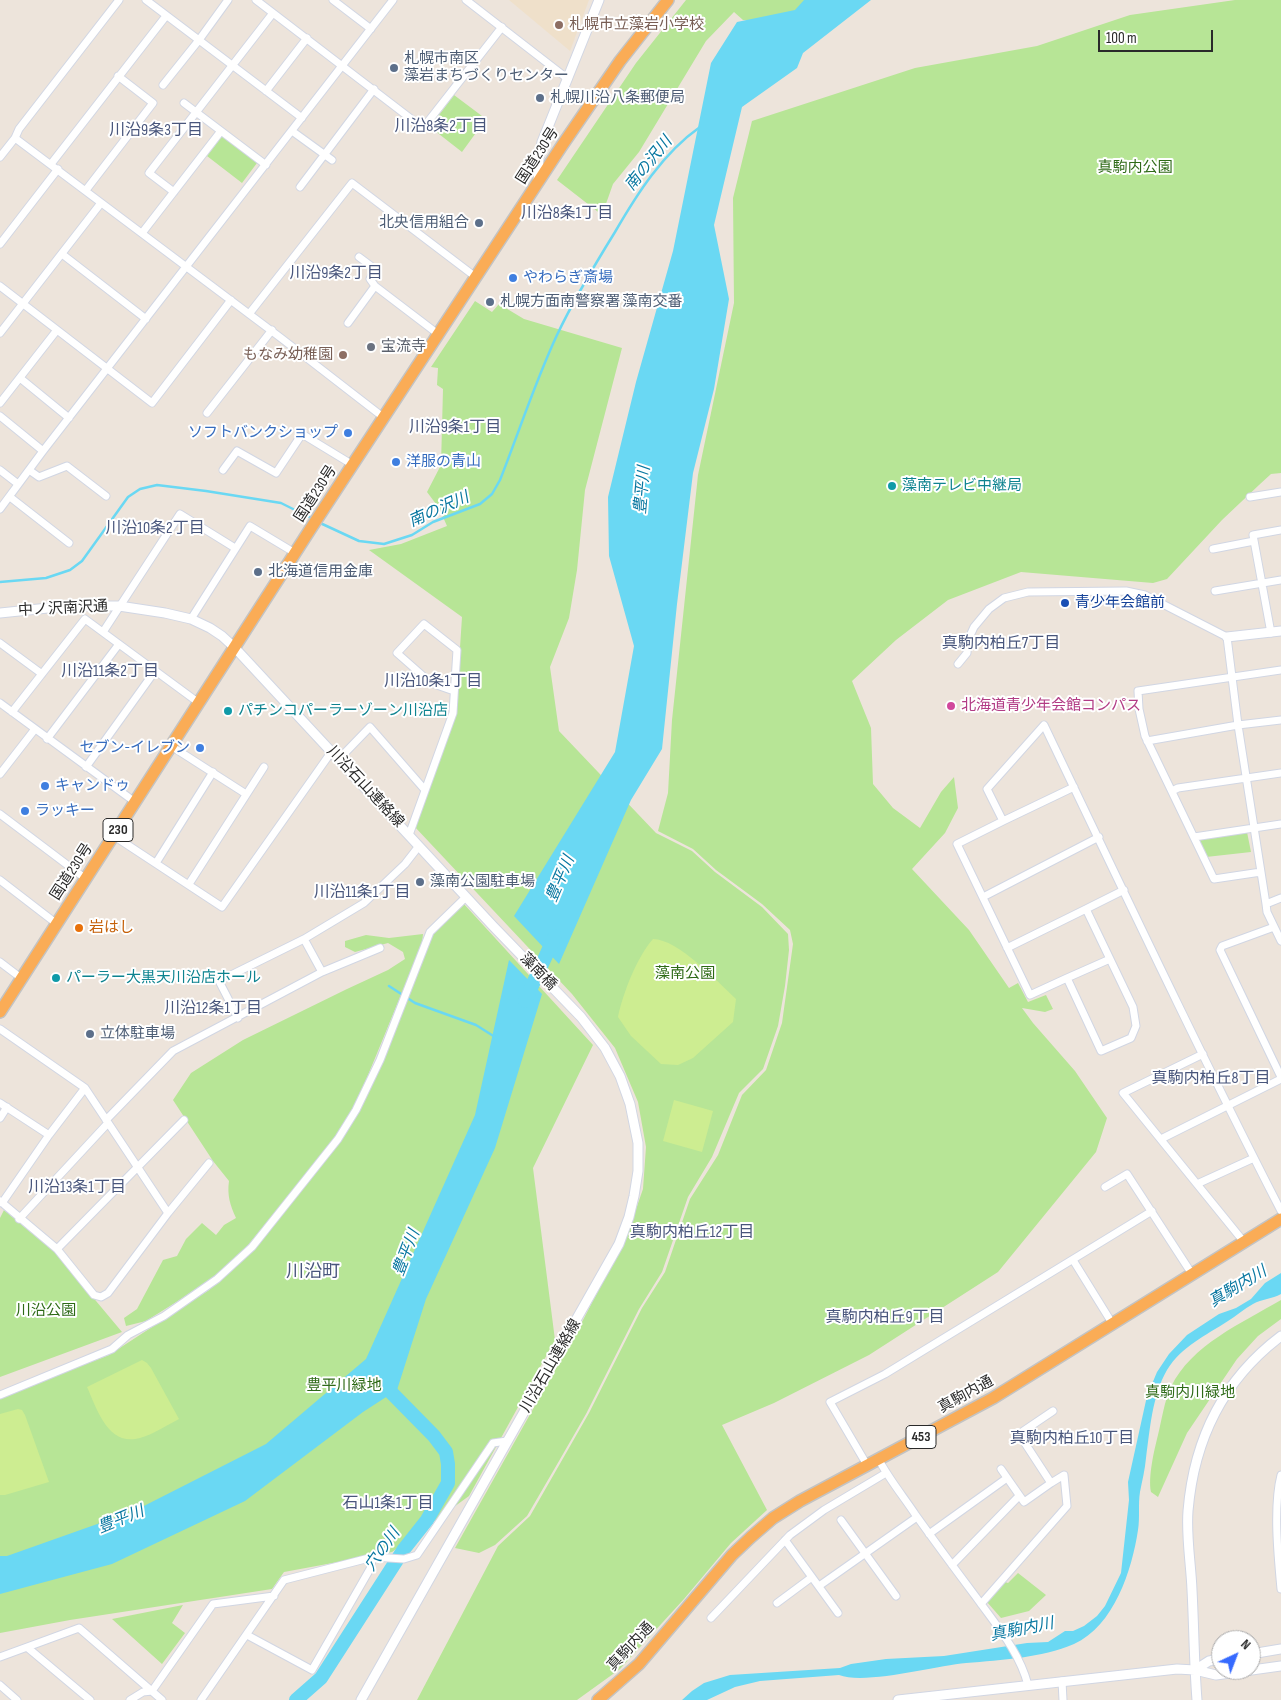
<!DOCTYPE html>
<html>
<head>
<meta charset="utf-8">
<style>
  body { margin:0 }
  #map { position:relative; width:1281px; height:1700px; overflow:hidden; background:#ede4db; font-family:"Sofia Sans Condensed",sans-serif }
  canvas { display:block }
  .north { position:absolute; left:1211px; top:1630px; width:50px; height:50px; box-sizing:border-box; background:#fff; border:1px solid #aaa; border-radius:50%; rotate:43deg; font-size:14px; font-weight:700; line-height:20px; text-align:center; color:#2a2a2a }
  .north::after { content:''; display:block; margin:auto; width:18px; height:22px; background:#366aff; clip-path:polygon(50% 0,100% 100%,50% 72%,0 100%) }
  .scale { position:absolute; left:1098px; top:30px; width:115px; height:22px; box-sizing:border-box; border:2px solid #2a2a2a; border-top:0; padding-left:6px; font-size:15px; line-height:18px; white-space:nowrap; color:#2a2a2a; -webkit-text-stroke:4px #fff; paint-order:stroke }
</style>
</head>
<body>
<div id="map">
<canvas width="1281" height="1700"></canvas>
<div class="north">N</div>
<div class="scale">100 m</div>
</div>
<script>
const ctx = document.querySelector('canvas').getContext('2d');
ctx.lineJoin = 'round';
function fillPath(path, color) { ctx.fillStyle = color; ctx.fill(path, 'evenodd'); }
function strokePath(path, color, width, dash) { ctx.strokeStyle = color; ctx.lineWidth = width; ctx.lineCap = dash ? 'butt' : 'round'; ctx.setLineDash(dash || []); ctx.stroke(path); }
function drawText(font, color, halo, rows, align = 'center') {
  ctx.font = font + ' "Sofia Sans Condensed","Noto Sans JP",sans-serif'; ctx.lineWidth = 4; ctx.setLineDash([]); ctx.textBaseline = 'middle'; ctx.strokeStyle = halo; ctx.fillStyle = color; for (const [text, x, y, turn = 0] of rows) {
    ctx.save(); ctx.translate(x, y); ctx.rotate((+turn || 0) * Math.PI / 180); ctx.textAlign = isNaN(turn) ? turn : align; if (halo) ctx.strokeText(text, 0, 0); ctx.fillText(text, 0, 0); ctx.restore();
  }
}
fillPath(new Path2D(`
  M509 0H589L570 51Z`), '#efe0ca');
fillPath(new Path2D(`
  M686 0H815L801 11 766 21 743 20 734 12 706 41 639 152 613 184 602 215 557 180 636 63Z
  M1235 0H1281V473L1271 474 1259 485 1222 520 1167 579 1153 583 1021 572 948 600 896 640 852 681 871 728 873 784 893 808 920 828 941 792 954 777 958 808 945 833 912 869 969 930 1009 988 1018 983 1028 1002 1046 995 1053 1009 1045 1012 1022 1008 1033 1023 1075 1071 1107 1118 1096 1152 998 1272 869 1355 774 1403 722 1425 767 1510 731 1543 684 1599 620 1669 577 1700H417L498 1546 530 1516 589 1413 642 1308 665 1272 690 1199 718 1155 742 1095 766 1070 782 1023 793 944 790 930 762 904 716 870 693 849 658 831 668 793 672 720 698 475 734 303 733 198 752 121 915 68 1037 46 1130 15Z
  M454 95 486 119 462 152 430 127Z
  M222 136 257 163 242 183 207 156Z
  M475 301 492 312 499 304 524 319 622 348 585 490 577 570 569 618 550 667 559 731 656 833 692 851 715 872 762 907 788 934 789 950 785 986 778 1026 763 1069 739 1093 712 1157 688 1197 662 1272 639 1309 586 1414 559 1461 527 1516 495 1545 479 1553 455 1548 583 1320 627 1235 643 1189 646 1147 638 1102 615 1048 572 994 414 826 443 745 459 663 462 617 369 550 401 544 447 526 439 508 427 492 441 465 443 389 437 385 438 368 431 367Z
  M1247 832 1251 852 1206 857 1198 840 1199 836Z
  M463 903 593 1045 533 1168 555 1340 469 1496 392 1552 284 1572 272 1589 70 1620 0 1633V1397L109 1355 209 1290 252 1250 359 1112 377 1073 431 935Z
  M423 934 422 944 366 1080 351 1112 336 1137 244 1250 215 1276 178 1301 146 1321 126 1326 124 1318 137 1309 163 1260 177 1256 186 1239 202 1223 216 1235 224 1225 236 1218C230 1205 227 1195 229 1181L213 1161 173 1100 191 1073 243 1040 347 989 388 970 405 959 403 952 388 943 355 952 345 947V941L366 935 389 938Z
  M4 1210 55 1252 122 1332 0 1377V1218Z
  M1281 1300V1319L1258 1336 1237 1359 1187 1433 1158 1497 1151 1492C1148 1477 1154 1451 1158 1435 1162 1419 1164 1402 1171 1387 1191 1345 1242 1323 1281 1300Z
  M1018 1573 1046 1595 1029 1611 1001 1618 987 1602 1005 1582 1008 1583Z
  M183 1605 172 1623 185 1633 162 1664 112 1619Z`), '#b7e596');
fillPath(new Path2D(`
  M653 939C678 939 718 982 736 999L733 1022 693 1058 678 1065 661 1064 631 1036 618 1017C623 993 637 957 653 939Z
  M674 1100 713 1111 702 1152 663 1141Z
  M142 1360 147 1363 151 1368 179 1419C167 1425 154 1434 140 1438 108 1447 97 1409 87 1387Z
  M18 1409 22 1410 25 1415 49 1482 5 1495H0V1414Z`), '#cded91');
fillPath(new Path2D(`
  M804 0H871L803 53 797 68 742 107 714 225 729 299 714 389 693 473 677 604 662 749 631 800 559 964 514 916 615 752 634 646 609 556 608 497 636 382 673 251 711 63 737 22 795 10Z
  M509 960 542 994 495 1148 426 1299 397 1390 363 1412 245 1501 112 1564 0 1594V1556H7L134 1511 266 1444 366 1359 475 1115Z
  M1281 1273V1294C1272 1299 1262 1299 1253 1304 1244 1309 1236 1316 1228 1321 1205 1336 1182 1346 1167 1370 1152 1396 1150 1430 1146 1458 1145 1470 1142 1481 1140 1492 1138 1504 1140 1517 1138 1530 1132 1570 1114 1626 1074 1644 1041 1658 1002 1660 966 1663 935 1666 865 1685 839 1675L760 1681 735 1687 707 1700H682L692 1691 704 1683 730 1675 840 1668 851 1664 886 1659 944 1656 1027 1643 1048 1642 1065 1631H1073L1084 1626 1097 1616 1105 1606 1121 1573 1129 1500 1128 1482 1147 1396 1157 1372 1169 1354 1187 1335 1219 1314 1236 1308 1251 1299 1265 1283Z`), '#6ad8f3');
strokePath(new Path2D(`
  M318 522 359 541 384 544 412 535 433 522 480 504 492 494 500 480C519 432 535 382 557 335 574 299 594 266 615 232 637 194 663 153 700 127
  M0 582 46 578 70 570 82 561 128 497 140 489 157 485 206 491 281 503 313 519
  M389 986 415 1003 476 1025 495 1037`), '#6ad8f3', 2.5);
strokePath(new Path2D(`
  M525 1001 555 936
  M296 1700 321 1678 404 1549 427 1520 448 1483V1464L446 1452 434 1436 380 1381`), '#6ad8f3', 14);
const minor = new Path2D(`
  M146 0 302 118
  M256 0 423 128 502 27
  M333 0 371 29
  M466 0 568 79
  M163 85 199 40 228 0
  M266 91 307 38
  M184 103 266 165
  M292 131 332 160
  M15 138 281 338 383 417
  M0 157 15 138 19 129 119 0
  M51 164 166 16
  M300 187 374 89
  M86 190 153 103 118 76
  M174 192 149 173 273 13
  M142 233 221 131
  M0 244 58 169
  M62 254 146 319
  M359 257 375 269 370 279 375 286 438 334
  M0 286 152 403 231 300
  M249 314 352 183 477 278
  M348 323 375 286
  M0 333 101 203
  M20 378 69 418
  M0 403 57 330
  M207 413 272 330
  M0 416 43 451
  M0 470 18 484
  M29 470 39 477 67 466 106 496
  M223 470 237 451 276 473 302 434 353 465
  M10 497 69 543
  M1250 497 1281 492
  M0 509 43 451 393 0
  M1213 549 1254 541
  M1215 591 1281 580
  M191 619 250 526 295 553
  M103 632 180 514 235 548
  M1271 633 1253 535 1281 530
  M0 643 42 674
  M958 664 967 653 968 640 974 627 989 609 1004 598 1028 592 1126 591 1145 595 1227 637 1238 725 1266 904 1267 912 1281 941
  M0 703 135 802
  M12 712 85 619 199 703
  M47 739 119 644
  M1147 741 1238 725 1281 720
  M171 746 246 794
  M339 759 370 727 425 790
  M86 767 155 671
  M0 774 35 729
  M1172 791 1178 788 1281 773
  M0 814 86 879
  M1003 821 1074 787
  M409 835 453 713 457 650 424 624 397 653 431 683 454 691
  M114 836 222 907 332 751
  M1194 837 1281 824
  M156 863 213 772
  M1261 872 1214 879 1145 736 1139 709 1138 691 1281 670
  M0 880 57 924
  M189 884 264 767
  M1124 890 1086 909 1133 1007 1136 1026 1131 1038 1101 1051 1067 978 1030 995 957 844 1003 821 987 789 1044 725C1122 888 1199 1051 1281 1211
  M983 897 1099 837
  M1266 904 1281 898
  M1274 927 1222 946 1220 950 1281 1077
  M304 939 322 972
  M1007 948 1086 909
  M0 962 21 978
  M1067 978 1110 959
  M238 1018 219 981 304 939 364 903 405 864 419 846
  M0 1029 85 1088 168 1213 108 1293 101 1297 94 1295 57 1249 0 1201
  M1203 1054 1123 1093 1244 1242
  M0 1103 49 1135
  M0 1118 7 1107
  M106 1120 173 1051 322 972 380 948
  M1161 1139 1281 1079
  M1197 1184 1254 1158
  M1105 1187 1127 1174 1192 1274
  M2 1203 49 1135 85 1088
  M168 1213 209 1163
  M19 1219 108 1123
  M57 1249 184 1120
  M1073 1260 1112 1323
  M0 1395 112 1349 128 1335 164 1316 217 1279 252 1247 338 1139 356 1110 380 1060 430 932 466 897
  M879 1460C889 1479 903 1496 915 1514 935 1542 955 1569 976 1597 996 1625 1019 1651 1028 1685
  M867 1465 830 1402 885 1374 1152 1211
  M1001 1469 1024 1502 1051 1483
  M1281 1475C1273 1506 1278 1557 1281 1589
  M841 1520 896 1596
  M929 1534 1007 1478
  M785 1540 838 1613
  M952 1565 1019 1496
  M819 1586 917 1517
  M777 1603 812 1577
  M981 1604 1067 1506 1064 1475 1051 1483 1019 1434 1053 1411
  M711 1618 790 1535 824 1510 886 1473
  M247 1635 312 1670 370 1569 373 1557
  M28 1648 90 1700
  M0 1657 79 1628 162 1700
  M1062 1681 1063 1700
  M0 1685 17 1700
  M130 1700 143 1692 152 1691 213 1604 274 1596
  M201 1700 284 1580 373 1557 404 1559 417 1555 493 1443 507 1441`);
const tertiary = new Path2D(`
  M538 183 539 158 542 142 599 0
  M0 613 67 606H119L165 613 191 619 210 628 222 636 235 648 493 926 581 1017 605 1048 620 1076 630 1104 638 1143V1171L634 1196 629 1217 619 1244 361 1700
  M1227 637 1281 631
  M1251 1654 1281 1649
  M1195 1670 1209 1661 1221 1659
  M898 1700 1177 1669 1195 1670 1216 1675 1281 1666
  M1197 1700C1194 1663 1194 1627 1192 1590 1191 1564 1186 1537 1188 1511 1194 1439 1224 1379 1281 1336`);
const trunk = new Path2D(`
  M0 1012 313 525 561 147 620 61 668 0
  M598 1700 639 1664 732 1555 751 1537 773 1518 800 1501 993 1398 1281 1219`);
strokePath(minor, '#d1d6e3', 9);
strokePath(tertiary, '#d1d6e3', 11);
strokePath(trunk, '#c3c3c3', 14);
strokePath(minor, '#fff', 7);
strokePath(tertiary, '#fff', 9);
strokePath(trunk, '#faac56', 11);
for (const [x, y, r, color] of [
  [559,25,5,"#8d6e63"],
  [394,68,5,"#5c6f8a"],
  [540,98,5,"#5c6f8a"],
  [479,223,5,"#5c6f8a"],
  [513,278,5,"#3f7fe0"],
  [490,302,5,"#5c6f8a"],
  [371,347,5,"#6b7280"],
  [343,355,5,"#8d6e63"],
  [348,433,5,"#3f7fe0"],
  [396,462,5,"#3f7fe0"],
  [892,486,5,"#0f9aa8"],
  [258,572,5,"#5c6f8a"],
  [1065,603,5,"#1a4fb4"],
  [951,706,5,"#d1479c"],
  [228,711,5,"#0f9aa8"],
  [200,748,5,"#3f7fe0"],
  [45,786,5,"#3f7fe0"],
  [25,811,5,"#3f7fe0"],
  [420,882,5,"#5c6f8a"],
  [79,928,5,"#e8710a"],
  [56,978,5,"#0f9aa8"],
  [90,1034,5,"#5c6f8a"]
]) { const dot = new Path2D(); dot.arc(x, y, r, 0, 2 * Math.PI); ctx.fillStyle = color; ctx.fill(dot); strokePath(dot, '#fff', 2); }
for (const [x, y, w] of [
  [118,830,30],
  [921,1437,30]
]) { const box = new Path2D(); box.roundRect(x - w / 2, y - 11.5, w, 23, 4); ctx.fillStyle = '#fff'; ctx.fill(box); strokePath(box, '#2a2a2a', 1); }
drawText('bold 14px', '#2a2a2a', null, [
  ["230",118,830],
  ["453",921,1437]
]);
drawText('15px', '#785e54', '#fff', [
  ["札幌市立藻岩小学校",569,25],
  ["もなみ幼稚園",333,355,"right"]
], 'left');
drawText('15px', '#4e5e75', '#fff', [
  ["札幌市南区",404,59],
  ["藻岩まちづくりセンター",404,76],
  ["札幌川沿八条郵便局",550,98],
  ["北央信用組合",469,223,"right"],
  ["札幌方面南警察署 藻南交番",500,302],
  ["北海道信用金庫",268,572],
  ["藻南公園駐車場",430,882],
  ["立体駐車場",100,1034]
], 'left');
drawText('15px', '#2a2a2a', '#fff', [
  ["国道230号",538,156,-57],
  ["国道230号",316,494,-57],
  ["中ノ沢南沢通",63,609,-3],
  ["川沿石山連絡線",365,787,47],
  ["国道230号",72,872,-57],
  ["藻南橋",538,972,46],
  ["川沿石山連絡線",551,1366,-60],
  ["真駒内通",966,1395,-29],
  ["真駒内通",631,1647,-47]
]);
drawText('15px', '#2e6a17', '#fff', [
  ["真駒内公園",1135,168],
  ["藻南公園",685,974],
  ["川沿公園",46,1311],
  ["豊平川緑地",344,1386],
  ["真駒内川緑地",1190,1393]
]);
drawText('15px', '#366cbe', '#fff', [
  ["やわらぎ斎場",523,278],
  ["ソフトバンクショップ",338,433,"right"],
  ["洋服の青山",406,462],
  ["セブン-イレブン",190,748,"right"],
  ["キャンドゥ",55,786],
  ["ラッキー",35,811]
], 'left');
drawText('15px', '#5b616d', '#fff', [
  ["宝流寺",381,347]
], 'left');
drawText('15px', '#0d838f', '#fff', [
  ["藻南テレビ中継局",902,486],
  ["パチンコパーラーゾーン川沿店",238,711],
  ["パーラー大黒天川沿店ホール",66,978]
], 'left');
drawText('15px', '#164399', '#fff', [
  ["青少年会館前",1075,603]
], 'left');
drawText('15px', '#b23c85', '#fff', [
  ["北海道青少年会館コンパス",961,706]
], 'left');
drawText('15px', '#c56008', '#fff', [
  ["岩はし",89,928]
], 'left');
drawText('16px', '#49567c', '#fff', [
  ["川沿8条2丁目",441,127],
  ["川沿9条3丁目",156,131],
  ["川沿8条1丁目",567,214],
  ["川沿9条2丁目",336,274],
  ["川沿9条1丁目",455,428],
  ["川沿10条2丁目",155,529],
  ["真駒内柏丘7丁目",1001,644],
  ["川沿11条2丁目",110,672],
  ["川沿10条1丁目",433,682],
  ["川沿11条1丁目",362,893],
  ["川沿12条1丁目",213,1009],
  ["真駒内柏丘8丁目",1211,1079],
  ["川沿13条1丁目",77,1188],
  ["真駒内柏丘12丁目",692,1233],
  ["真駒内柏丘9丁目",885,1318],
  ["真駒内柏丘10丁目",1072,1439],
  ["石山1条1丁目",388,1504]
]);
drawText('italic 16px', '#0877a0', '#fff', [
  ["南の沢川",649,164,-51],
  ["豊平川",643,490,-85],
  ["南の沢川",439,510,-24],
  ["豊平川",561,879,-67],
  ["豊平川",407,1253,-69],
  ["真駒内川",1238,1287,-31],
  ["豊平川",121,1520,-22],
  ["穴の川",383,1550,-55],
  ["真駒内川",1022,1630,-11]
]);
drawText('18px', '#49567c', '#fff', [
  ["川沿町",313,1272]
]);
</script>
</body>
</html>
